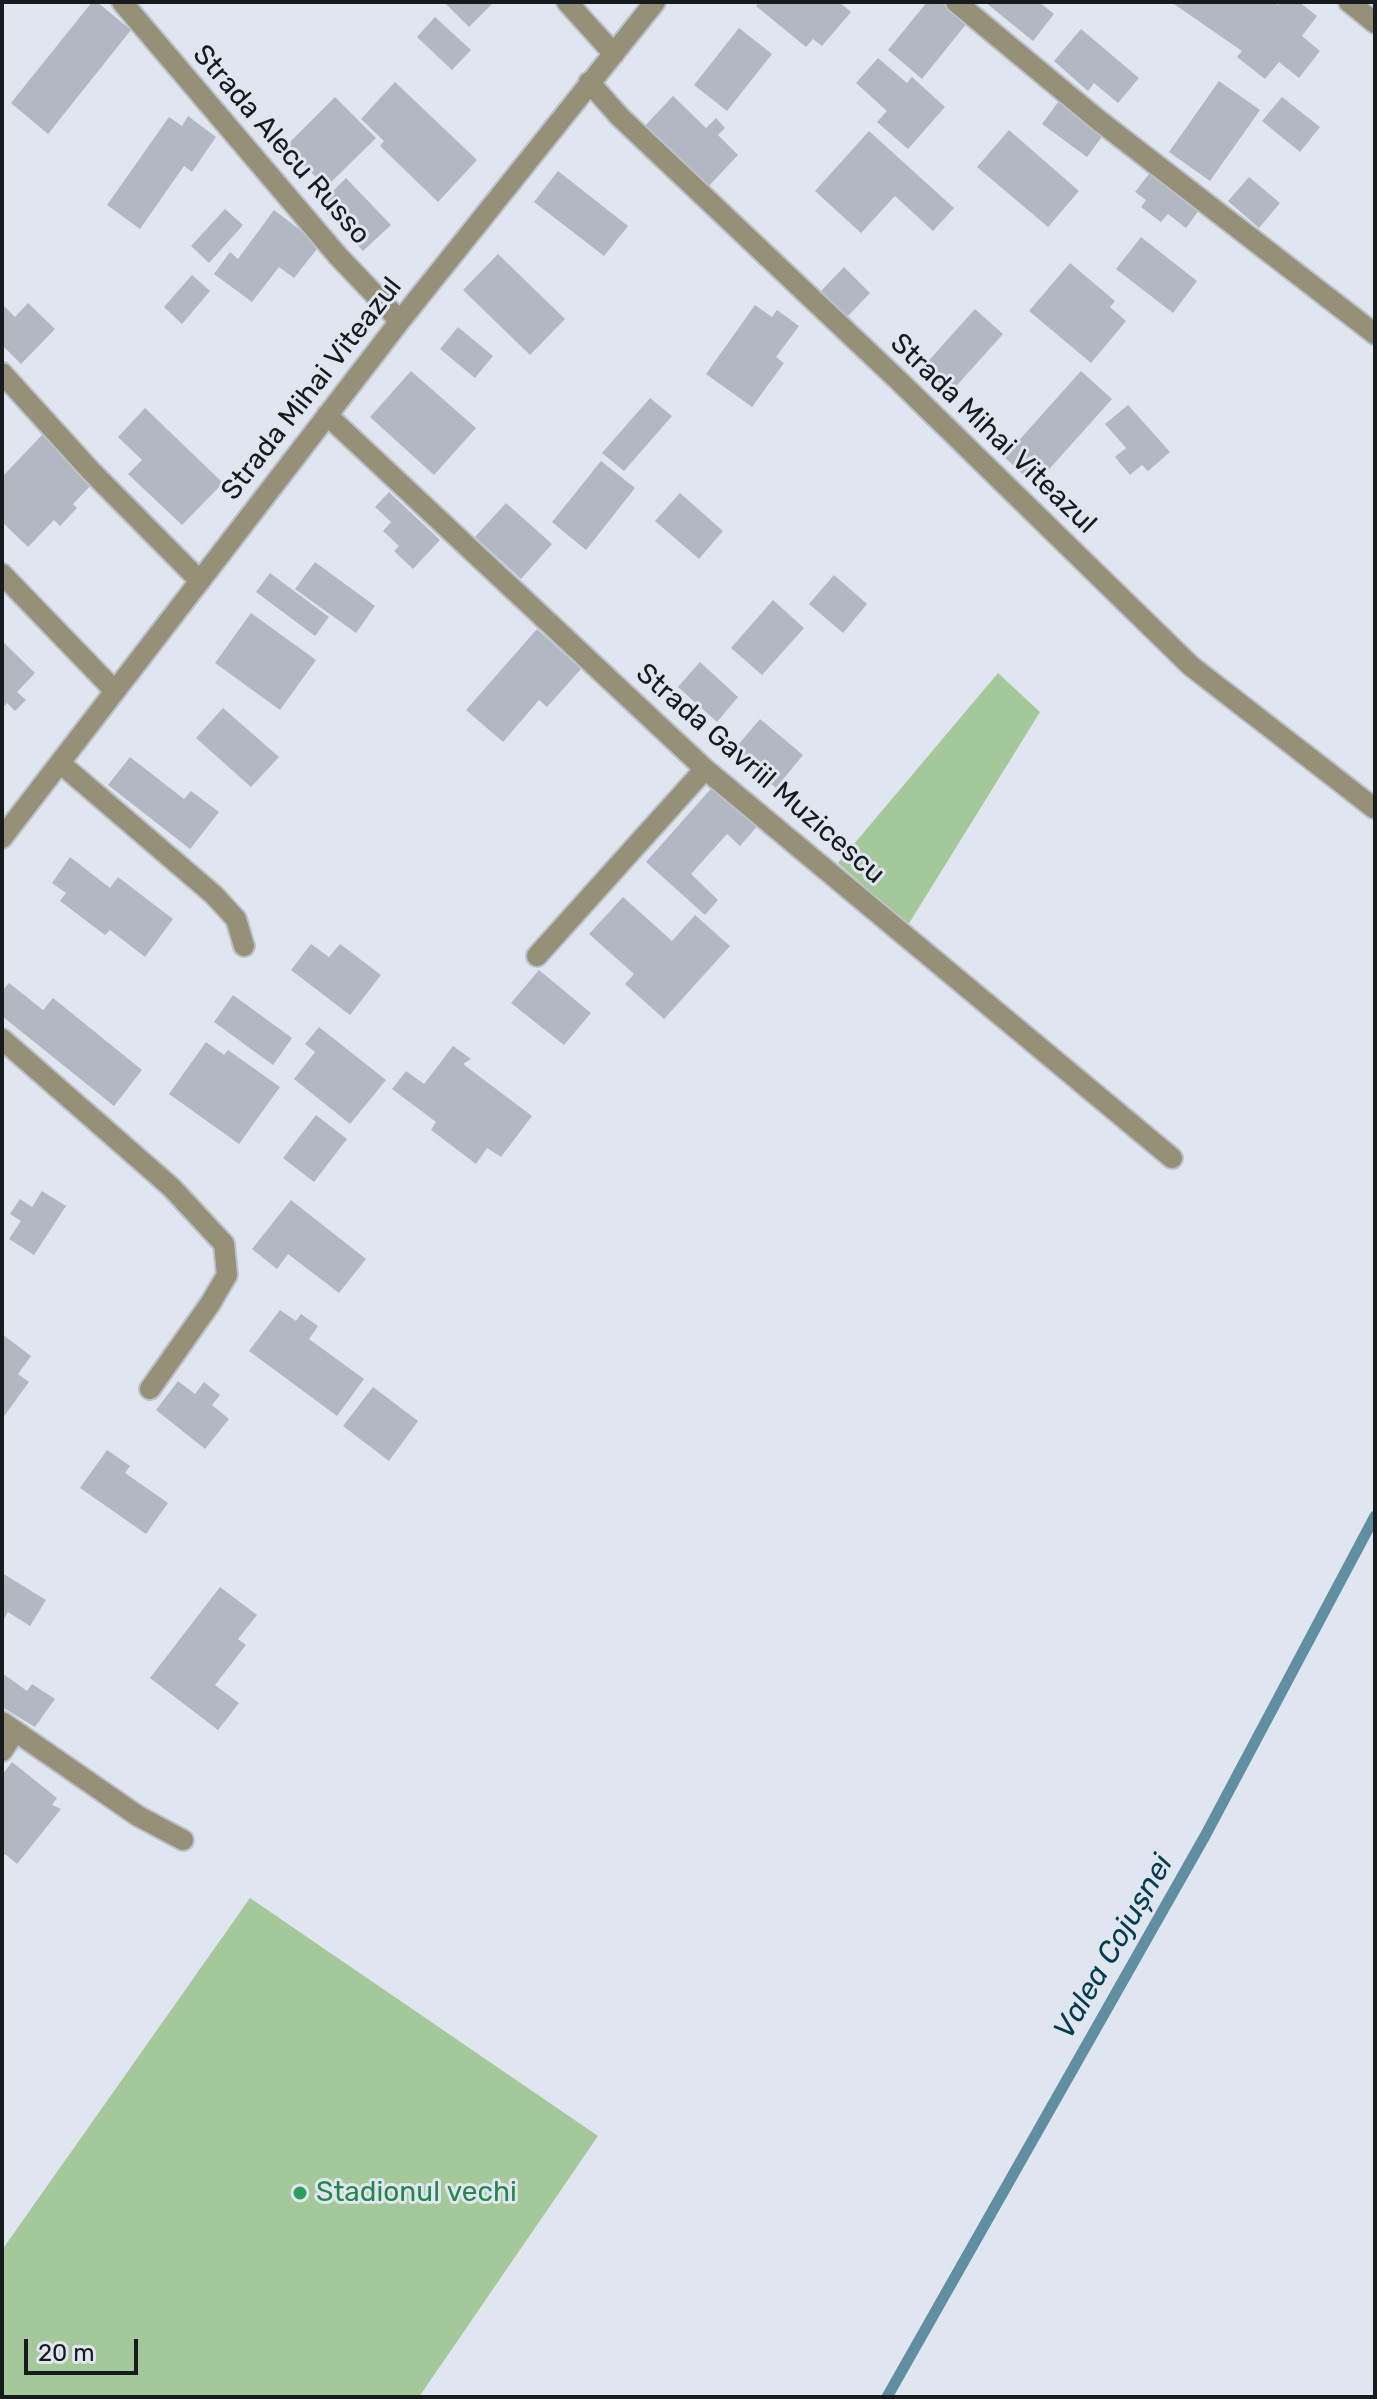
<!DOCTYPE html>
<html>
<head>
<meta charset="utf-8">
<style>
  body { margin:0 }
  #map { position:relative; width:1377px; height:2399px; overflow:hidden; background:#dfe6ef; font-family:Rubik,sans-serif }
  canvas { display:block }
  .frame { position:absolute; inset:0; border:4px solid #181b1e; pointer-events:none }
  .scale { position:absolute; left:24px; top:2339px; width:114px; height:36px; box-sizing:border-box; border:4px solid #181b1e; border-top:0; padding-left:10px; font-size:24px; line-height:28px; white-space:nowrap; color:#181b1e; -webkit-text-stroke:6px #dfe6ef; paint-order:stroke }
</style>
</head>
<body>
<div id="map">
<canvas width="1377" height="2399"></canvas>
<div class="frame"></div>
<div class="scale">20 m</div>
</div>
<script>
const ctx = document.querySelector('canvas').getContext('2d');
ctx.lineJoin = 'round';
function fillPath(path, color) { ctx.fillStyle = color; ctx.fill(path, 'evenodd'); }
function strokePath(path, color, width, dash) { ctx.strokeStyle = color; ctx.lineWidth = width; ctx.lineCap = dash ? 'butt' : 'round'; ctx.setLineDash(dash || []); ctx.stroke(path); }
function drawText(font, color, halo, rows, align = 'center') {
  ctx.font = font + ' Rubik,sans-serif'; ctx.lineWidth = 6; ctx.setLineDash([]); ctx.textBaseline = 'middle'; ctx.strokeStyle = halo; ctx.fillStyle = color; for (const [text, x, y, turn = 0] of rows) {
    ctx.save(); ctx.translate(x, y); ctx.rotate((+turn || 0) * Math.PI / 180); ctx.textAlign = isNaN(turn) ? turn : align; if (halo) ctx.strokeText(text, 0, 0); ctx.fillText(text, 0, 0); ctx.restore();
  }
}
fillPath(new Path2D(`
  M998 673 1040 712 908 925 838 863Z
  M250 1898 598 2136 419 2397H2V2250Z`), '#a5c89a');
strokePath(new Path2D(`
  M887 2397 1205 1836 1375 1516`), '#628ea2', 11);
fillPath(new Path2D(`
  M92 2H97L131 30 48 134 11 103Z
  M444 2H494L469 27Z
  M760 2H839L851 12 822 46 813 39 806 47 756 6Z
  M927 2H941L967 23 922 79 888 50Z
  M985 2H1039L1054 14 1033 41Z
  M1171 2H1274L1278 5 1280 2H1299L1317 16 1302 36 1320 51 1299 78 1279 62 1265 79 1237 57 1242 51Z
  M435 17 471 50 452 70 417 37Z
  M739 28 772 54 727 111 694 85Z
  M1081 29 1139 78 1118 103 1094 83 1088 91 1054 61Z
  M878 58 907 83 912 77 945 107 908 149 877 122 887 111 856 83Z
  M1219 81 1260 110 1210 181 1169 152Z
  M395 82 477 160 438 202 380 146 384 141 361 119Z
  M673 96 706 128 716 118 725 128 718 135 738 155 705 190 642 129Z
  M335 97 376 138 326 187 285 147Z
  M1282 97 1320 127 1300 152 1262 121Z
  M1059 101 1104 134 1087 157 1042 124Z
  M188 116 216 137 192 172 184 166 140 229 107 205 169 117 182 126Z
  M1009 130 1079 191 1048 227 977 167Z
  M869 131 954 208 933 231 895 196 861 233 815 191Z
  M1152 170 1200 209 1186 228 1168 214 1161 222 1141 207 1146 200 1135 192Z
  M558 171 628 226 604 256 534 202Z
  M1249 177 1280 203 1259 228 1228 201Z
  M346 178 391 225 363 251 319 205Z
  M225 209 243 225 209 263 191 246Z
  M274 210 320 245 294 278 279 267 252 302 214 274 230 252 238 259Z
  M1141 237 1197 281 1173 313 1116 269Z
  M498 254 565 319 530 355 463 290Z
  M1070 263 1115 301 1110 307 1126 321 1091 363 1029 311Z
  M844 267 870 293 847 317 821 291Z
  M192 275 210 291 182 324 164 307Z
  M28 303 55 329 21 364 2 345V308L4 306 15 317Z
  M755 305 772 317 777 310 799 326 776 357 784 363 752 407 706 374Z
  M975 309 1003 334 950 393 922 368Z
  M458 327 493 356 475 378 440 349Z
  M411 371 476 428 434 475 370 417Z
  M1081 371 1112 399 1035 485 1004 457Z
  M650 398 672 416 624 471 602 453Z
  M1128 405 1170 452 1148 471 1142 465 1130 475 1115 457 1126 448 1105 424Z
  M145 408 223 483 182 525 128 474 142 460 118 437Z
  M43 434 94 482 73 504 77 508 60 526 54 520 28 547 2 522V477Z
  M601 461 635 488 586 550 552 522Z
  M389 492 440 540 413 569 394 551 399 546 383 531 391 522 375 507Z
  M680 493 723 531 699 559 655 521Z
  M506 503 552 544 521 579 475 537Z
  M315 562 375 606 356 633 295 589Z
  M270 573 329 617 315 636 256 592Z
  M834 575 867 604 843 633 809 604Z
  M773 600 804 628 762 675 731 648Z
  M251 613 316 660 280 710 215 663Z
  M537 629 581 669 547 707 539 700 503 742 466 710Z
  M2 641 35 673 17 692 26 700 15 711 7 703 2 709Z
  M700 662 738 697 717 722 678 687Z
  M223 708 279 757 251 787 196 738Z
  M760 719 803 755 776 788 733 751Z
  M130 757 184 799 191 791 219 812 190 849 108 785Z
  M716 783 760 823 740 846 727 834 691 874 718 900 705 915 646 862Z
  M70 857 110 888 118 877 173 919 145 957 110 930 105 935 60 901 66 893 52 883Z
  M623 897 672 941 695 915 730 946 664 1019 625 984 634 974 589 934Z
  M311 944 329 957 340 944 381 975 350 1015 291 970Z
  M539 970 591 1013 564 1045 511 1003Z
  M9 983 43 1010 53 998 142 1070 114 1106 2 1016V991Z
  M233 995 292 1038 273 1065 214 1022Z
  M319 1027 386 1080 350 1124 294 1079 315 1052 305 1044Z
  M206 1042 224 1055 228 1050 280 1087 239 1144 169 1094Z
  M453 1046 471 1059 463 1064 532 1116 501 1157 487 1148 476 1164 431 1130 436 1122 392 1089 406 1071 424 1084Z
  M316 1115 347 1139 314 1182 283 1158Z
  M42 1191 66 1206 34 1255 9 1239 21 1221 10 1214 20 1199 32 1207Z
  M291 1200 366 1259 339 1293 288 1254 277 1269 252 1249Z
  M280 1310 296 1321 301 1314 318 1326 309 1339 364 1379 337 1416 249 1351Z
  M2 1334 31 1356 18 1374 29 1382 2 1419Z
  M178 1381 195 1394 204 1382 220 1395 212 1405 229 1419 205 1449 156 1410Z
  M373 1387 418 1421 389 1461 343 1426Z
  M107 1450 130 1466 125 1473 168 1503 146 1534 80 1488Z
  M2 1573 46 1600 30 1626 8 1612 2 1622Z
  M220 1587 257 1615 238 1639 246 1645 215 1685 239 1703 218 1730 150 1678Z
  M2 1673 27 1691 32 1684 55 1699 35 1727 2 1707Z
  M12 1762 57 1798 52 1805 61 1809 17 1864 5 1854 2 1858V1775Z`), '#b1b8c1');
const minor = new Path2D(`
  M122 2 338 256 400 321
  M567 2 614 54
  M956 2 1097 119 1375 334
  M1349 2 1375 23
  M589 82 620 117 898 380 1191 666 1374 808
  M2 373 91 471 200 581
  M327 415 705 769 1172 1158
  M2 574 114 690
  M60 763 214 895 236 919 244 946
  M2 838 400 321 655 2
  M537 956 705 769
  M2 1039 171 1187 224 1244 227 1275 210 1304 150 1389
  M2 1722 138 1816 183 1840
  M2 1751 15 1732`);
strokePath(minor, '#bbc1c9', 24);
strokePath(minor, '#979079', 20);
for (const [x, y, r, color] of [
  [300,2193,8,"#2e9e5b"]
]) { const dot = new Path2D(); dot.arc(x, y, r, 0, 2 * Math.PI); ctx.fillStyle = color; ctx.fill(dot); strokePath(dot, '#dfe6ef', 3); }
drawText('28px', '#181b1e', '#dfe6ef', [
  ["Strada Alecu Russo",281,145,49],
  ["Strada Mihai Viteazul",312,389,-52],
  ["Strada Mihai Viteazul",993,434,44],
  ["Strada Gavriil Muzicescu",760,774,41]
]);
drawText('28px', '#27864d', '#dfe6ef', [
  ["Stadionul vechi",316,2193]
], 'left');
drawText('italic 30px', '#043c4f', '#dfe6ef', [
  ["Valea Cojușnei",1114,1947,-60]
]);
</script>
</body>
</html>
